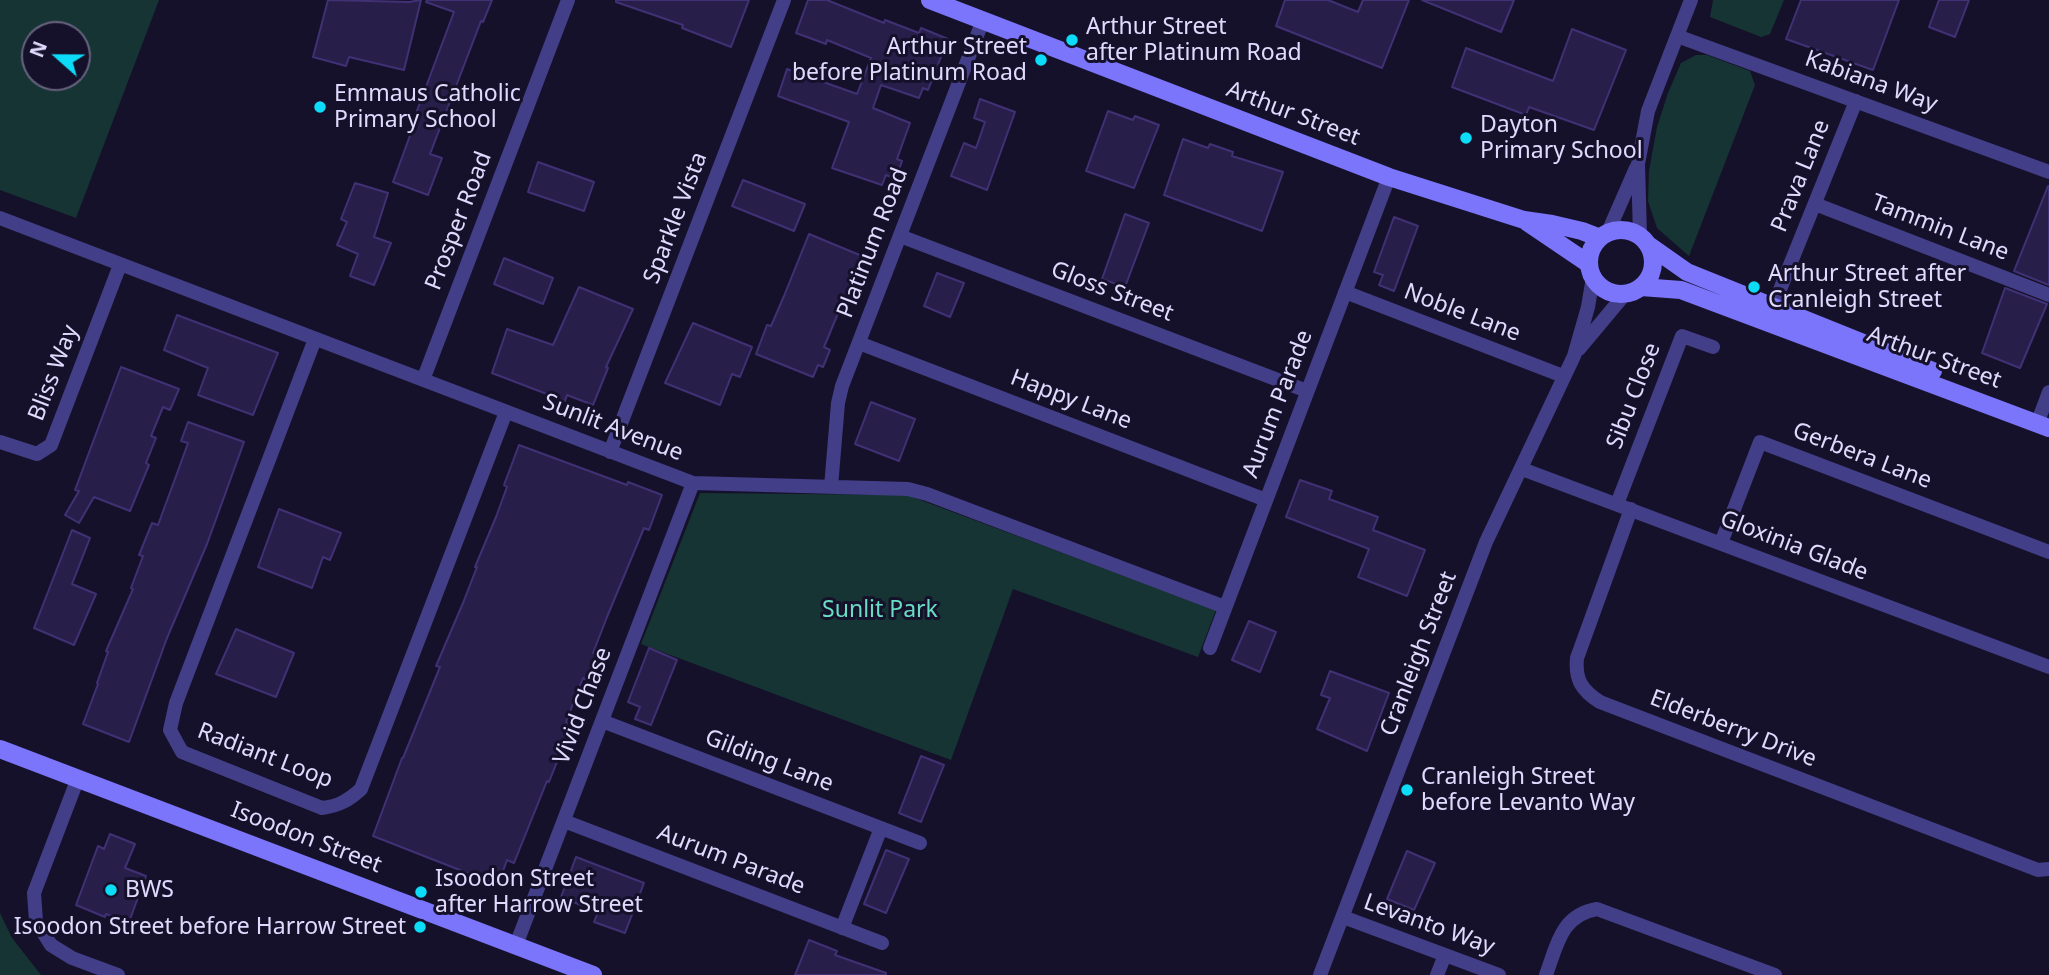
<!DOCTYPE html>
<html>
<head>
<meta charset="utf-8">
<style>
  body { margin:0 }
  #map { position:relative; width:2049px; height:975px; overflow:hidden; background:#16112a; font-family:"Noto Sans",sans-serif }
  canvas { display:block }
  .north { position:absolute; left:21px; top:21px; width:70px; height:70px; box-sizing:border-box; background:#16112a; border:2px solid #67627f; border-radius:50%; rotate:291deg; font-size:19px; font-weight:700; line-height:28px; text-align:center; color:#e0dbfe }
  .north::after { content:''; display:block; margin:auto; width:24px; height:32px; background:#0ddcf8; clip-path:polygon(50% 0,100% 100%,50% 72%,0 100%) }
</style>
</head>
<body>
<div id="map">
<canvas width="2049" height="975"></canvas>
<div class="north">N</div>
</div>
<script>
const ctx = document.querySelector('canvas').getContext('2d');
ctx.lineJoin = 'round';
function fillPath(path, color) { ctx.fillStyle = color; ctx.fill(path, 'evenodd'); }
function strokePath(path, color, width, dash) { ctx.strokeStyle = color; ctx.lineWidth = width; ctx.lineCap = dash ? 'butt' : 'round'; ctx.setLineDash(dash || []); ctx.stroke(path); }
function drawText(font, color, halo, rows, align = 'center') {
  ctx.font = font + ' "Noto Sans",sans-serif'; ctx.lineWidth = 6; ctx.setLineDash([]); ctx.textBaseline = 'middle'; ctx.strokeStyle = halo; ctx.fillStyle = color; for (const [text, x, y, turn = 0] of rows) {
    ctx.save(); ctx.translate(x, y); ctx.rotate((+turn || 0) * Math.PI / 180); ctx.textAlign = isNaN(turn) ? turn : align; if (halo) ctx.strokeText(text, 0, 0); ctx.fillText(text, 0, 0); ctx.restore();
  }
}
fillPath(new Path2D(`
  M0 0H159L76 218 0 190ZM35 35H77V77H35Z
  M1713 0H1784L1770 34 1761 37 1710 17Z
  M1696 55H1707L1750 71 1755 85 1689 256 1657 228 1648 201 1649 171 1657 127 1668 93 1681 63Z
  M700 493 907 495 1216 610 1198 657 1013 589 951 760 641 644Z
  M0 913 12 938 41 975H0Z`), '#153433');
const building = new Path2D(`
  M328 0 409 2 421 0 404 70 349 57 346 66 313 57Z
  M427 0H492L483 22 481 21 430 154 442 158 428 195 393 182 412 130V124L454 12 426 2Z
  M616 0H749L731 47 682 28 683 25 616 2Z
  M808 0H827L884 23 885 20 919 33 921 28 948 39 928 90 923 88 919 98 881 85 873 108 910 123 897 159 902 161 896 179 886 175 882 185 832 168 849 122 778 96 787 69 857 94 871 58 827 40 826 44 796 33Z
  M1285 0H1328L1358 12 1363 0H1409L1382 68 1276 26Z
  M1422 0H1514L1501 32Z
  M1801 0H1899L1873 70 1786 39Z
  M1939 0H1969L1955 37 1929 27Z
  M1572 29 1626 50 1594 130 1529 107 1526 115 1452 87 1466 48 1553 81Z
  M980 99 1015 112 987 190 951 176 964 143 976 148 985 122 974 118Z
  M1108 111 1133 120 1135 116 1159 125 1134 188 1086 171Z
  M1183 139 1208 148 1210 144 1233 152 1232 156 1283 172 1262 231 1164 195Z
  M538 162 594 182 584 211 528 192Z
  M743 180 805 204 794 231 732 206Z
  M355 183 388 193 374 237 391 243 374 285 350 276 358 254 337 245 347 222 341 219Z
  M2048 186H2049V285L2014 271Z
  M1125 214 1149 223 1125 287 1102 279Z
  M1394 217 1418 226 1394 291 1379 285 1383 275 1374 272Z
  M809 234 862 256 824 347 830 350 823 367 818 365 813 377 756 354 767 325 771 326 784 296Z
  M504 258 553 278 543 304 494 284Z
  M937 273 964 283 950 317 924 306Z
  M579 287 633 309 606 367 608 368 593 405 567 395 565 401 492 373 507 329 553 345Z
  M2005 288 2047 304 2020 368 1982 353Z
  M177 315 278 353 253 415 198 395 208 368 164 350Z
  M693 323 752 347 740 377 732 374 720 405 665 383Z
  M121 367 179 389 170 410 163 407 151 436 156 438 146 463 149 465 130 511 94 497 79 523 65 515 79 491 75 490Z
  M871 402 915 419 899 461 855 444Z
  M188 422 244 442 207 544 167 638 129 742 83 724 98 684 97 683 108 652 106 651 133 589 131 588 143 556 139 555 152 523 158 525 179 468 188 443 181 441Z
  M519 445 627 485 628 482 662 495 649 530 644 528 607 617 593 653 597 655 587 680 583 678 566 722 572 724 549 782 547 781 514 863 507 860 498 885 373 836 402 758H403L440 667 436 666 463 603 477 567H475L496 517 507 487 504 485Z
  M1300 480 1332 491 1329 499 1378 517 1373 530 1425 550 1407 596 1358 577 1369 549 1286 517Z
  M279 509 341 533 330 560 323 557 312 588 258 567Z
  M72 530 90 538 72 584 96 594 74 645 34 628Z
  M1249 621 1276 632 1260 672 1232 660Z
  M236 629 294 653 276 697 216 674Z
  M649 648 677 660 651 725 635 719 640 707 628 702Z
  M1330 671 1389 693 1367 751 1317 729 1330 698 1321 695Z
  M921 756 944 765 921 822 899 813Z
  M110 834 135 844 125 868 146 876 129 922 106 914 105 917 76 905 98 846 104 849Z
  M886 850 909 859 886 913 864 904Z
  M1407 851 1435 863 1414 910 1387 899Z
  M576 857 644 883 625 933 594 922 598 912 561 897Z
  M809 940 837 951 835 955 886 973V975H795Z`);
fillPath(building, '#281e4a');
strokePath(building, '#403175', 2);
strokePath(new Path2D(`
  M1677 36 2049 172
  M1815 204 2049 295
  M0 218 693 483 908 489 927 494 1225 607
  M1608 232 1636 168
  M900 236 1307 391
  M1640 236 1638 164 1648 111 1691 0
  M1345 292 1563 376
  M1773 307 1856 101
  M315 339 176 703 170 730 182 752 322 808C339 806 349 800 361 789L506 412
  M859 343 1266 500
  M1579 349 1625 294
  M423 380 568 0
  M2037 424 2049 392
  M0 442 37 454 51 445 120 265
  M610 452 784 0
  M1522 469 2049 667
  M831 487 838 403 842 386 983 20
  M1617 504 1682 336 1713 347
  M1631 509 1577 658C1575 679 1581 690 1600 702L2038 870 2049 869
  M1721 543 1760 442 2049 552
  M1210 648 1389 177
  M602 721 920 843
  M78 778 34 893 36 921 51 945 72 958 118 975
  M564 821 882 943
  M1343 917 1499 975
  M842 928 881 828
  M516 945 693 483
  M1320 975 1486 542 1574 356 1588 307 1593 277
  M1437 975 1445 955
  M1546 975C1557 945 1561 915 1597 909L1775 975`), '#423e87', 14);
strokePath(new Path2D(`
  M930 0 1389 177 1524 220 1552 224 1582 231 1600 238
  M1527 222 1589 264
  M1589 262a32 32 0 1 1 64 0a32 32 0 1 1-64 0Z
  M1650 246 1687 272 1933 371
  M1641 287 1681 290 2049 428
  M0 749 593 975`), '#7b75fb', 18);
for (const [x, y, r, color] of [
  [1072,40,7,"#0ddcf8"],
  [1041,60,7,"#0ddcf8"],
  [320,107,7,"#0ddcf8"],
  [1466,138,7,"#0ddcf8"],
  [1754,287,7,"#0ddcf8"],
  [1407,790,7,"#0ddcf8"],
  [111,890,7,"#0ddcf8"],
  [421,892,7,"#0ddcf8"],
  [420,927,7,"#0ddcf8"]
]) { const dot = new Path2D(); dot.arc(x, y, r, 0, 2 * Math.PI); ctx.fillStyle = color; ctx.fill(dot); strokePath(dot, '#16112a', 2.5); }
drawText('23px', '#e0dbfe', '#16112a', [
  ["Arthur Street",1086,27],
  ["after Platinum Road",1086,53],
  ["Arthur Street",1027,47,"right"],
  ["before Platinum Road",1027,73,"right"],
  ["Emmaus Catholic",334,94],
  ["Primary School",334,120],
  ["Dayton",1480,125],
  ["Primary School",1480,151],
  ["Arthur Street after",1768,274],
  ["Cranleigh Street",1768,300],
  ["Cranleigh Street",1421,777],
  ["before Levanto Way",1421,803],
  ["Isoodon Street",435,879],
  ["after Harrow Street",435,905],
  ["BWS",125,890],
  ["Isoodon Street before Harrow Street",406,927,"right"]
], 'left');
drawText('23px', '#e0dbfe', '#16112a', [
  ["Kabiana Way",1871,82,20],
  ["Arthur Street",1293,114,21],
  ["Prava Lane",1801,176,-68],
  ["Sparkle Vista",676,218,-69],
  ["Prosper Road",459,221,-69],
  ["Tammin Lane",1940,228,21],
  ["Platinum Road",873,243,-69],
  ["Gloss Street",1112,292,21],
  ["Noble Lane",1462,313,21],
  ["Arthur Street",1934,358,20],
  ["Bliss Way",54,373,-69],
  ["Sibu Close",1634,396,-69],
  ["Happy Lane",1071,400,21],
  ["Aurum Parade",1278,404,-69],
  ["Sunlit Avenue",613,428,21],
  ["Gerbera Lane",1862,456,21],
  ["Gloxinia Glade",1794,546,21],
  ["Cranleigh Street",1419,654,-69],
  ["Vivid Chase",583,706,-69],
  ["Elderberry Drive",1733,729,21],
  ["Radiant Loop",265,756,21],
  ["Gilding Lane",769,761,21],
  ["Isoodon Street",306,838,21],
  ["Aurum Parade",731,860,21],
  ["Levanto Way",1429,925,20]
]);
drawText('23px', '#67dec3', '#16112a', [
  ["Sunlit Park",880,610]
]);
</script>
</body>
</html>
